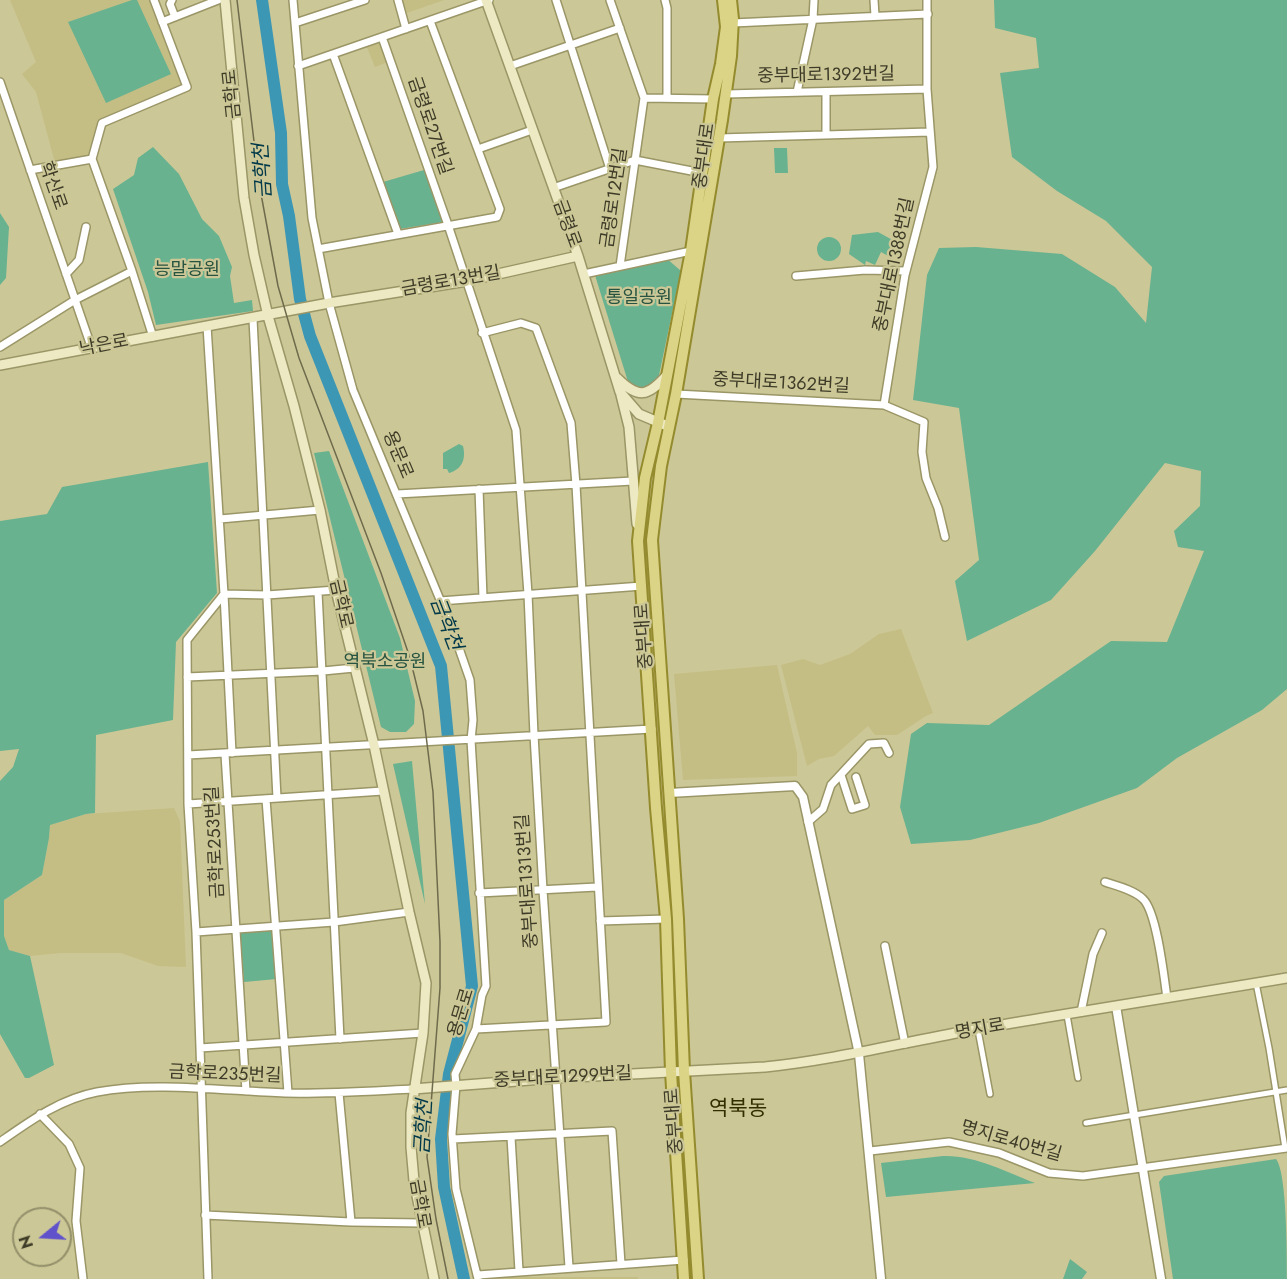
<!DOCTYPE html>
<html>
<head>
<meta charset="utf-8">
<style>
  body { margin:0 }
  #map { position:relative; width:1287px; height:1279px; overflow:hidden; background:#ccc796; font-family:Jost,sans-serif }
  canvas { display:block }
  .north { position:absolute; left:12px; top:1207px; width:60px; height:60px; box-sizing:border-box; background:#ccc796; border:2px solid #938f6a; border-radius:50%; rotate:252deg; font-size:16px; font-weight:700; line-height:24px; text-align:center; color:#3e3c28 }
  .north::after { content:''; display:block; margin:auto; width:21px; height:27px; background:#6052cb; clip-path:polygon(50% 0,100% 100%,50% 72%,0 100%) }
</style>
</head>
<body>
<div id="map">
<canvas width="1287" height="1279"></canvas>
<div class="north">N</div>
</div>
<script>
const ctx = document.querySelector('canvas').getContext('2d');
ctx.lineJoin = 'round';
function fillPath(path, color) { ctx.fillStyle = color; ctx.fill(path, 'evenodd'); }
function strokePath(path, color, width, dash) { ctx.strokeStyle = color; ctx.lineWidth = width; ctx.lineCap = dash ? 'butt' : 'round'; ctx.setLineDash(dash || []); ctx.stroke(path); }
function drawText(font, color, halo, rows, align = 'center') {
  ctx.font = font + ' Jost,"Noto Sans KR",sans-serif'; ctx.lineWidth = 4.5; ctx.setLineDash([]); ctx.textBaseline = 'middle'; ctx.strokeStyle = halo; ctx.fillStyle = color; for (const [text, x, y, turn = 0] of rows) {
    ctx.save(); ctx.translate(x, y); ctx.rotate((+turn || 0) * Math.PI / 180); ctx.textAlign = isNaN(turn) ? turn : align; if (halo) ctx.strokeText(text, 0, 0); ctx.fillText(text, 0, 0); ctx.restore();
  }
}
fillPath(new Path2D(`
  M10 0H150L182 85 101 121 90 156 55 163 36 92 22 74 36 62Z
  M402 0H444L407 13Z
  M381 40 388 62 375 67 366 45Z
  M901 629 933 713 926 716 897 735H875L868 726 834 756 819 759 807 766 781 665 803 659 820 665 850 654 879 634Z
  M777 665 797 753V776L683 780 674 674Z
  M174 808 180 821 186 967 158 966 121 953H60L30 956 9 950 4 936V900L42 875 49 838 50 825 86 814Z
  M486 1277H638V1279H485Z`), '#c4be85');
fillPath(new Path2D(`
  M132 0H137L171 74 106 103 68 22Z
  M994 0H1287V689L1262 710 1177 758 1137 788 1039 823 970 840 911 844 900 807 911 734 927 723 989 725 1111 641 1167 642 1204 551 1178 547 1174 531 1200 506 1201 471 1165 463 1095 551 1051 600 967 641 955 581 979 560 959 408 913 400 927 275 939 248 976 247 1062 254 1115 287 1146 323 1152 267 1106 221 1057 191 1012 157 1000 73 1039 68 1036 38 995 28Z
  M153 147 179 174 202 219 219 236 232 267 230 276 234 303 252 300 253 311 156 325 148 292 113 189 134 175 138 158Z
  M774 148H787L788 173H775Z
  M424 170 443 222 400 229 383 182Z
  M0 213 9 227 6 278 0 285Z
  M878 232 898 243 890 257 881 252 875 265 866 261 865 265 849 254 852 235Z
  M817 249a12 12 0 1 1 24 0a12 12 0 1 1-24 0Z
  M665 257 681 271 658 380 650 388 639 389 629 385 594 272Z
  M459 444 463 446C466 458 463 469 449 473L447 469H443V453Z
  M329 451 400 638 415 701 414 724 406 732H390L381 727 314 453Z
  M208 462 217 593 176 642 173 720 96 735 95 813 86 814 50 825 49 838 42 875 4 900V936L9 950 30 956 54 1065 29 1078H25L0 1034V781L13 767 19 749 0 751V521L47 514 62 487Z
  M412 761 425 904 393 764Z
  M272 930 277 979 244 982 240 932Z
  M943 1156C975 1155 1006 1172 1035 1183L886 1197 881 1163Z
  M1276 1159C1287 1172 1287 1255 1287 1279H1173L1159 1182 1164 1176Z
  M1070 1259 1087 1272 1082 1279H1063Z`), '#68b290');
strokePath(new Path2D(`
  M262 0 281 133 282 184 289 216 300 299 310 336 441 666 472 986 449 1074 441 1139 444 1187 464 1279`), '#3c97b5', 12);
const pedestrian = new Path2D(`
  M1256 983 1269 1048 1285 1148
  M1067 1015 1078 1078
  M978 1030 990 1094
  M1086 1123 1287 1090`);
const minor = new Path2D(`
  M172 0 170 4 175 17
  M293 0 312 218 329 303 353 390 453 631 470 680 473 720 471 740 486 986 482 995 476 1029 455 1074 456 1085 452 1134 456 1189 478 1279
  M398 0 406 29
  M556 0 610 169
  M610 0 644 98 620 266
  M665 0 667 8V98
  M874 0 875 16
  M162 22 218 0
  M295 23 365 0
  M733 23 928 14
  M382 37 448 225 516 430 528 594 534 735 543 890 569 1267
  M333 54 398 234
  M298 66 489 0
  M510 66 620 28
  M0 82 92 349
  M797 92 813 19 814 0
  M726 94 927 89
  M644 98 713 99
  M826 135V92
  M719 138 930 132
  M478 149 532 130
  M92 159 132 271 153 337
  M30 170 92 159 102 123 187 87 154 0
  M553 188 635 160 702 173
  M318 249 497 217 500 209 430 21
  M66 274 79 260 86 227
  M584 274 691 251
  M796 276 865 270 906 271
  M253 319 277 798
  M207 326 224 594 232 753
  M0 347 75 300 132 271
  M676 394 884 405 924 422 922 452 926 478 938 508 945 537
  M884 405 905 275 933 167 927 89V0
  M479 489 483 598
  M397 494 633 481
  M220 519 320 510
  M318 592 340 1039
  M224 594 267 595 336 590
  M440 601 642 586
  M187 677 323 671 354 668
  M225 754 246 1091
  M188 755 652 729
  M841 775 852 809 865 805 856 777
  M266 799 288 1093
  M188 804 383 791
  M808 822 823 809 831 785 869 744 884 743 889 753
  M1105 882C1117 886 1134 890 1143 899 1157 912 1164 977 1167 998
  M479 893 597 887
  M600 921 666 919
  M196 932 334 922 409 912
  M885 946 905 1044
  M1081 1012 1093 954 1102 933
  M476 1029 606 1022 576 485 571 423 536 328 521 323 482 333
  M200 1048 423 1033
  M339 1093 351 1222
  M40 1114 69 1144 80 1168 76 1221 83 1279
  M511 1137 519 1271
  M453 1139 612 1131 621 1264
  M0 1142C30 1121 60 1099 97 1092 153 1081 227 1091 285 1093 328 1094 371 1091 413 1089
  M870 1151 949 1142 999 1153 1049 1173 1083 1176 1287 1148
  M205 1215 351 1222 422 1223
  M478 1275 684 1260
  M208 1279 196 932 188 804 187 640 224 594`);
const tertiary = new Path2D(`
  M669 793 795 786 803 797 859 1054 881 1279
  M1116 1006 1161 1279`);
const secondary = new Path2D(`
  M225 0 244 198 254 255 268 316 294 406 320 510 336 590 374 745 409 912 426 983 423 1033 411 1113V1147L414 1181 434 1279
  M486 0 578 256 620 392 639 414 665 425
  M0 365 329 303 467 281 578 256
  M617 378C638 399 648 397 667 375
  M621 395 629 427 637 524
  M413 1089 556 1078 765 1067C834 1060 900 1043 967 1031 1074 1012 1181 996 1287 978`);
const primary = new Path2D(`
  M684 1279 671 1072 666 919 656 808 638 541 645 478 658 423 691 251 713 99 721 64 726 27 723 0
  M698 1279 684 1071 678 919 652 540 661 466 676 394 722 120 731 56 733 19 731 0`);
strokePath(pedestrian, '#9b9667', 8);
strokePath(minor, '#9b9667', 10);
strokePath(tertiary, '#9b9667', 11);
strokePath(secondary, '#9b9667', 12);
strokePath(primary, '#948b2f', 14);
strokePath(pedestrian, '#fff', 5);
strokePath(minor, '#fff', 7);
strokePath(tertiary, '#fff', 8);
strokePath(secondary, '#ede9c2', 9);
strokePath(primary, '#dbd385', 10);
strokePath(new Path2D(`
  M237 0 259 183 278 286 299 358 381 573 410 658 423 711 433 792 440 942V988L427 1157 436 1219 448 1279`), '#6e6b4d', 1.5);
drawText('18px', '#3e3c28', '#ccc796', [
  ["중부대로1392번길",826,76,-1],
  ["금학로",233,94,-96],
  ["금령로27번길",429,126,71],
  ["중부대로",705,156,-82],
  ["학산로",52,186,71],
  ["금령로12번길",615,198,-82],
  ["금령로",566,224,70],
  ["중부대로1388번길",895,265,-78],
  ["금령로13번길",451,282,-10],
  ["낙은로",104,346,-11],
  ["중부대로1362번길",781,384,3],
  ["용문로",397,455,67],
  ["금학로",340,604,77],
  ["중부대로",645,636,-94],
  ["금학로253번길",216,842,-93],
  ["중부대로1313번길",528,881,-94],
  ["용문로",462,1013,-73],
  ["명지로",980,1030,-10],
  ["금학로235번길",225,1075,2],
  ["중부대로1299번길",563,1078,-3],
  ["중부대로",675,1121,-94],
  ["명지로40번길",1011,1142,16],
  ["금학로",419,1204,80]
]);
drawText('18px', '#275440', '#ccc796', [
  ["능말공원",187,271],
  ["통일공원",639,299],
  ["역북소공원",385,663]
]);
drawText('italic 20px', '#003949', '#ccc796', [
  ["금학천",264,171,-94],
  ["금학천",445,624,69],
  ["금학천",425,1127,-87]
]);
drawText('21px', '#332e00', '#ccc796', [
  ["역북동",738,1110]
]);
</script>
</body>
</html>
